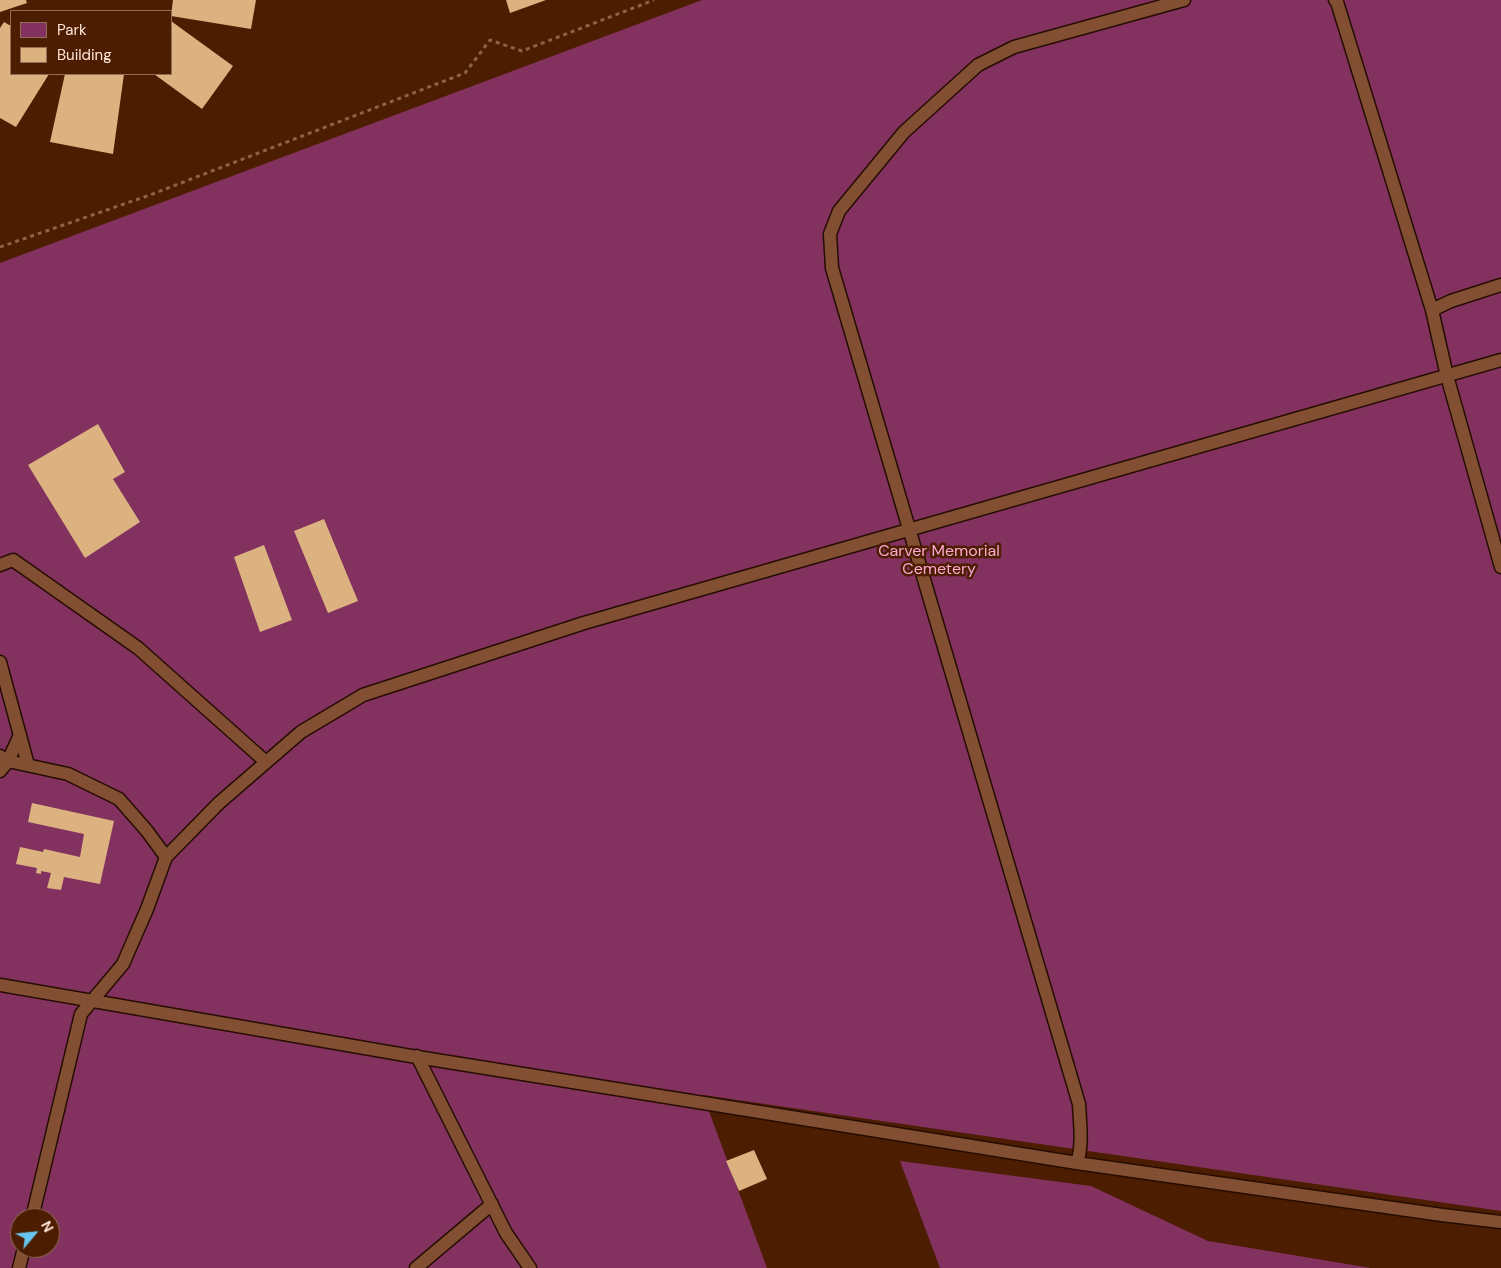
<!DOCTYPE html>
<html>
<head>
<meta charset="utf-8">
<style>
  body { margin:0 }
  #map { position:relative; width:1501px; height:1268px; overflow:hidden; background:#4c1d00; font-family:"DM Sans",sans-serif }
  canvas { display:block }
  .legend { position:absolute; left:10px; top:10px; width:162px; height:65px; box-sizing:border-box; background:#4c1d00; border:1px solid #946d57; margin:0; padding:6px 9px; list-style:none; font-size:15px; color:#ffe6d9 }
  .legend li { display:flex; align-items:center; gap:10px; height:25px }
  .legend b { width:25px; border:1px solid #946d57 }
  .north { position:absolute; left:10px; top:1208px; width:50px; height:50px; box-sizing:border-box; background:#4c1d00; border:1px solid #946d57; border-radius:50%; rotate:62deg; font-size:14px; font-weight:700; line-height:20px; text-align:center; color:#ffe6d9 }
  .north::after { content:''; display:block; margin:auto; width:18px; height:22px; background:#65c5ee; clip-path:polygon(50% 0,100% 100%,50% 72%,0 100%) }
</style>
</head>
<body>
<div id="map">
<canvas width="1501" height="1268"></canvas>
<ul class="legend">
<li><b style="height:14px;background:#83315f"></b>Park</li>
<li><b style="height:14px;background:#ddb281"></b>Building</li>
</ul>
<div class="north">N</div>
</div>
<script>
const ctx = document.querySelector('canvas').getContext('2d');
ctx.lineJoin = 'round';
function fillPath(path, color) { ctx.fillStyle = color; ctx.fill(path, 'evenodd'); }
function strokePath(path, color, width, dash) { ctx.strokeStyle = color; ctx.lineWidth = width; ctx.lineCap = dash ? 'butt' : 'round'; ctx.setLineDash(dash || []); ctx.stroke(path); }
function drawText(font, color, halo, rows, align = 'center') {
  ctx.font = font + ' "DM Sans",sans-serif'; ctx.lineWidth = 5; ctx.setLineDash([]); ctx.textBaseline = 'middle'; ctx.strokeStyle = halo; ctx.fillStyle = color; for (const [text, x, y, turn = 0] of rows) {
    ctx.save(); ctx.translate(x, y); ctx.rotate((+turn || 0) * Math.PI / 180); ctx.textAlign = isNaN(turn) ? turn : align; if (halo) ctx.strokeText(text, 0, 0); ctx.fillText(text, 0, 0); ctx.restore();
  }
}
fillPath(new Path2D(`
  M702 0H1501V1211L703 1095 767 1268H0V263ZM20 1218H50V1248H20Z
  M900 1161 1091 1186 1208 1241 1371 1268H940Z`), '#83315f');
fillPath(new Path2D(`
  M0 0H26L27 3 0 12Z
  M173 0H256L251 29 171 16Z
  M506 0H546L510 13Z
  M171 21 233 66 202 109 154 74H171Z
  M4 22 11 26V74H49L16 127 0 118V28Z
  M65 74H124L113 154 50 142Z
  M98 424 125 472 113 479 140 522 85 558 28 465Z
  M324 519 358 601 328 613 294 531Z
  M264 545 292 620 260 632 234 557Z
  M32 803 114 821 100 884 64 877 61 890 47 888 51 873 41 871V874L36 873 37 868 16 864 20 847 43 852 44 849 80 857 84 834 28 822Z
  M754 1150 767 1179 739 1191 726 1161Z`), '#ddb281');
const service = new Path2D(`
  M1335 0 1337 2 1432 310 1447 376 1501 567
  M1432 310 1451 301 1501 285
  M0 565 13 560 138 648 266 762
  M0 662 28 765
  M0 756 8 761 68 774 119 799 147 831 166 857
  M0 771 8 761 20 735
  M0 985 411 1056 1077 1163 1442 1215 1501 1222
  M417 1056 506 1233 530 1268
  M1077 1163C1083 1146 1080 1123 1079 1104L832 268 830 234 839 211 904 132 978 65 1014 47 1184 0
  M32 1218 81 1014 123 964 147 909 166 857 219 803 301 732 363 695 584 623 1501 360
  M19 1268 24 1248
  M416 1268 492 1204`);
strokePath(service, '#260d01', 15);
strokePath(new Path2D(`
  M0 247 150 195 465 73 490 40 522 51 654 0`), '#8b634c', 3, [4, 4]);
strokePath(service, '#834f32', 12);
drawText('16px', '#fda9d2', '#4c1d00', [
  ["Carver Memorial",939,552],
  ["Cemetery",939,570]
]);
</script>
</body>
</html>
